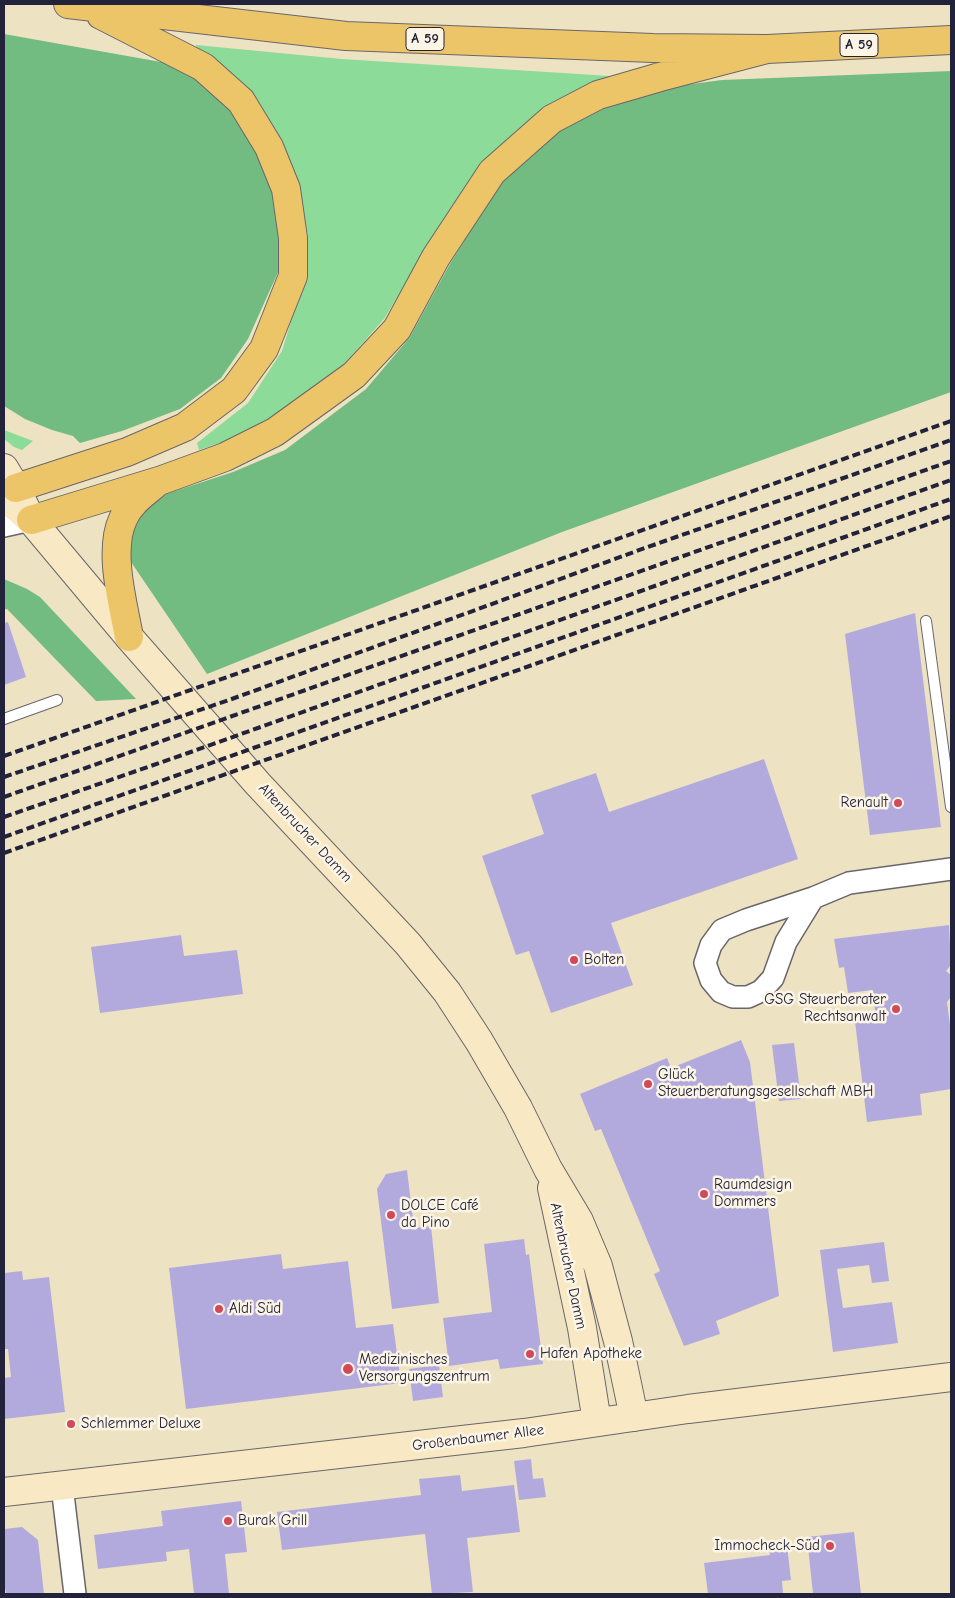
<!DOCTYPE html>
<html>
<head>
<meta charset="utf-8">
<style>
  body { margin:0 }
  #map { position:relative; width:955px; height:1598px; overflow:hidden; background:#ede3c3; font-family:"Comic Neue",sans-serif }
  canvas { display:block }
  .frame { position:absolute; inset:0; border:5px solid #22223b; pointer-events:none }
</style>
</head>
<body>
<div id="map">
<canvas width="955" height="1598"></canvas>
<div class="frame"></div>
</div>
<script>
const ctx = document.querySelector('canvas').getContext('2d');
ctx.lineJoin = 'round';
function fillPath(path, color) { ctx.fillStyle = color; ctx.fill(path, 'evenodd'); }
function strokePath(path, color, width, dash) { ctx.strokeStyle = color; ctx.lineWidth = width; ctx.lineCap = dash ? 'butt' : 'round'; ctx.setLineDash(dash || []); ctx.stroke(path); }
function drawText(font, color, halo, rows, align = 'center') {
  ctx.font = font + ' "Comic Neue",sans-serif'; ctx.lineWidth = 5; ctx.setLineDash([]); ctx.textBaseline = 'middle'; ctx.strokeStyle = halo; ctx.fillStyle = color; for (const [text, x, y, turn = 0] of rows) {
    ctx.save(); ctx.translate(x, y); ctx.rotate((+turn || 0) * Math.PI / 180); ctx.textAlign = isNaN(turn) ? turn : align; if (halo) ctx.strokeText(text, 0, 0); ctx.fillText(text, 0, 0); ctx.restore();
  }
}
fillPath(new Path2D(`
  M196 45 342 59 610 76 611 80 425 251 384 319 344 364 269 421 223 442 199 450 197 443 248 403 282 351 304 278 308 236 298 184 283 142 250 92 196 49Z
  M4 430 33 441 22 450 14 447 4 439Z`), '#8ddb99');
fillPath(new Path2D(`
  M4 34 161 62 193 74 233 108 259 150 274 190 282 235 279 270 248 339 221 378 180 409 122 431 80 443 73 436 52 430 25 419 4 406Z
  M951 71V392L562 532 207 674 131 562 128 554 129 542 137 521 148 507 166 494 233 472 285 450 366 389 410 337 451 262 502 181 559 131 605 106 662 88 722 80Z
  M4 579 27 589 40 597 136 699 96 701 7 609H4Z`), '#72bb81');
fillPath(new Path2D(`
  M915 613 941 827 870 835 845 634Z
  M8 622 26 677 4 685V623Z
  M764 759 798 859 611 923 633 985 551 1013 529 951 516 955 482 856 544 834 531 795 596 773 609 812Z
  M949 925 951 965 946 971 951 975V997L947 1002 951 1033V1089L920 1094 922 1115 867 1122 854 1013 875 1011 873 990 848 993 844 967 839 968 834 939Z
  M181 935 184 956 237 950 243 994 100 1013 91 947Z
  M741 1040 750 1062 779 1296 716 1321 720 1334 684 1346 654 1274 660 1271 601 1129 595 1131 580 1094 667 1058 671 1068Z
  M794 1043 801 1099 779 1101 772 1045Z
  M407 1170 414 1228 431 1226 439 1303 392 1309 377 1189 386 1174Z
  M524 1239 526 1255 529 1254 543 1364 500 1369 498 1359 449 1366 443 1318 492 1312 484 1244Z
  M884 1242 889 1281 872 1283 869 1265 837 1269 843 1308 892 1302 898 1343 833 1352 820 1250Z
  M281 1254 283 1269 348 1261 356 1328 393 1324 401 1383 186 1409 169 1268Z
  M22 1271 23 1280 49 1277 65 1412 4 1419V1378L11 1377 8 1349H4V1273Z
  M439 1365 443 1397 413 1401 409 1369Z
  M531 1459 533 1479 543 1478 546 1497 519 1500 514 1461Z
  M460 1475 462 1491 514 1485 520 1532 467 1538 473 1592 432 1594 425 1534 282 1550 277 1512 421 1495 419 1479Z
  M241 1501 247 1552 225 1554 229 1594H194L189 1549 166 1552 167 1561 98 1569 94 1535 163 1526 161 1511Z
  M22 1527 38 1540 44 1594H6L4 1582V1529Z
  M854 1532 861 1594H813L807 1537Z
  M787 1546 791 1580 782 1581 783 1594H708L704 1563 770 1555 769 1548Z`), '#b2aadd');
const service = new Path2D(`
  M926 621 951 807
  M4 719 57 700`);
const minor = new Path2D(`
  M4 526 31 520
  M813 898 786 942 773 978 761 991 748 997H733L721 992 711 980 705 963 711 945 722 930 746 920 813 898 849 883 951 869
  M62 1486 75 1594`);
const secondary = new Path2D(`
  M4 468 16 488 26 509
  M4 496 31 520 129 637 258 784 408 944 447 992 479 1041 518 1108 548 1169 579 1221 598 1266 618 1341 634 1417
  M552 1188 582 1328 597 1422
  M4 1492 524 1433 688 1409 951 1377`);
const motorway = new Path2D(`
  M68 4 346 36 653 48 767 49 951 40
  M16 488 127 452 185 427 234 390 264 349 293 276V238L286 189 269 147 241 101 203 67 101 15
  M31 520 162 480 225 457 275 432 354 375 397 329 436 257 492 172 552 119 598 95 660 77 767 49
  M129 637C123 603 108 551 123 519 129 504 142 495 154 485`);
strokePath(service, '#69666b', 12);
strokePath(minor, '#69666b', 24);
strokePath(secondary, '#69666b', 30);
strokePath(motorway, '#69666b', 30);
strokePath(service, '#fff', 10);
strokePath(minor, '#fff', 21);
strokePath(secondary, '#f8e8c3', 28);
strokePath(motorway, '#edc569', 28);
strokePath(new Path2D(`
  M4 756 951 421
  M4 777 229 700 645 548 951 440
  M4 797 951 461
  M4 817 188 753 951 480
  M4 837 951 499
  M4 853 951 516`), '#22223b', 4, [8, 4]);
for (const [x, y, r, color] of [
  [898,803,5,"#d1495b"],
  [574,960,5,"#d1495b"],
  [896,1009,5,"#d1495b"],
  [648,1084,5,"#d1495b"],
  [704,1194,5,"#d1495b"],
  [391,1215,5,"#d1495b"],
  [219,1309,5,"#d1495b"],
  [530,1354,5,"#d1495b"],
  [348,1369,6,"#d1495b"],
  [71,1424,5,"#d1495b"],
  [228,1521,5,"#d1495b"],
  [830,1546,5,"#d1495b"]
]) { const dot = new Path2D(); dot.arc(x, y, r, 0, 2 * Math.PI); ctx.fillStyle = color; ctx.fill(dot); strokePath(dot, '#fcf5e5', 2); }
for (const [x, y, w] of [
  [425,39,38],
  [859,45,38]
]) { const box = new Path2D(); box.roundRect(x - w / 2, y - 11.5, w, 23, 4); ctx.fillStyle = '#fcf5e5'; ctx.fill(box); strokePath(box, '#22223b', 1); }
drawText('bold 14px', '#22223b', null, [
  ["A 59",425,39],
  ["A 59",859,45]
]);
drawText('15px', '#22223b', '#fcf5e5', [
  ["Renault",888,803,"right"],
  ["Bolten",584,960],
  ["GSG Steuerberater",886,1000,"right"],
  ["Rechtsanwalt",886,1017,"right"],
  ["Glück",658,1075],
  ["Steuerberatungsgesellschaft MBH",658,1092],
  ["Raumdesign",714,1185],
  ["Dommers",714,1202],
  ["DOLCE Café",401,1206],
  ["da Pino",401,1223],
  ["Aldi Süd",229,1309],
  ["Hafen Apotheke",540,1354],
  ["Medizinisches",359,1360],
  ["Versorgungszentrum",359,1377],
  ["Schlemmer Deluxe",81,1424],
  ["Burak Grill",238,1521],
  ["Immocheck-Süd",820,1546,"right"]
], 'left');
drawText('15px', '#22223b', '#fcf5e5', [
  ["Altenbrucher Damm",305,833,47],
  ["Altenbrucher Damm",568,1266,78],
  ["Großenbaumer Allee",478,1438,-7]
]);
</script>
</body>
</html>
